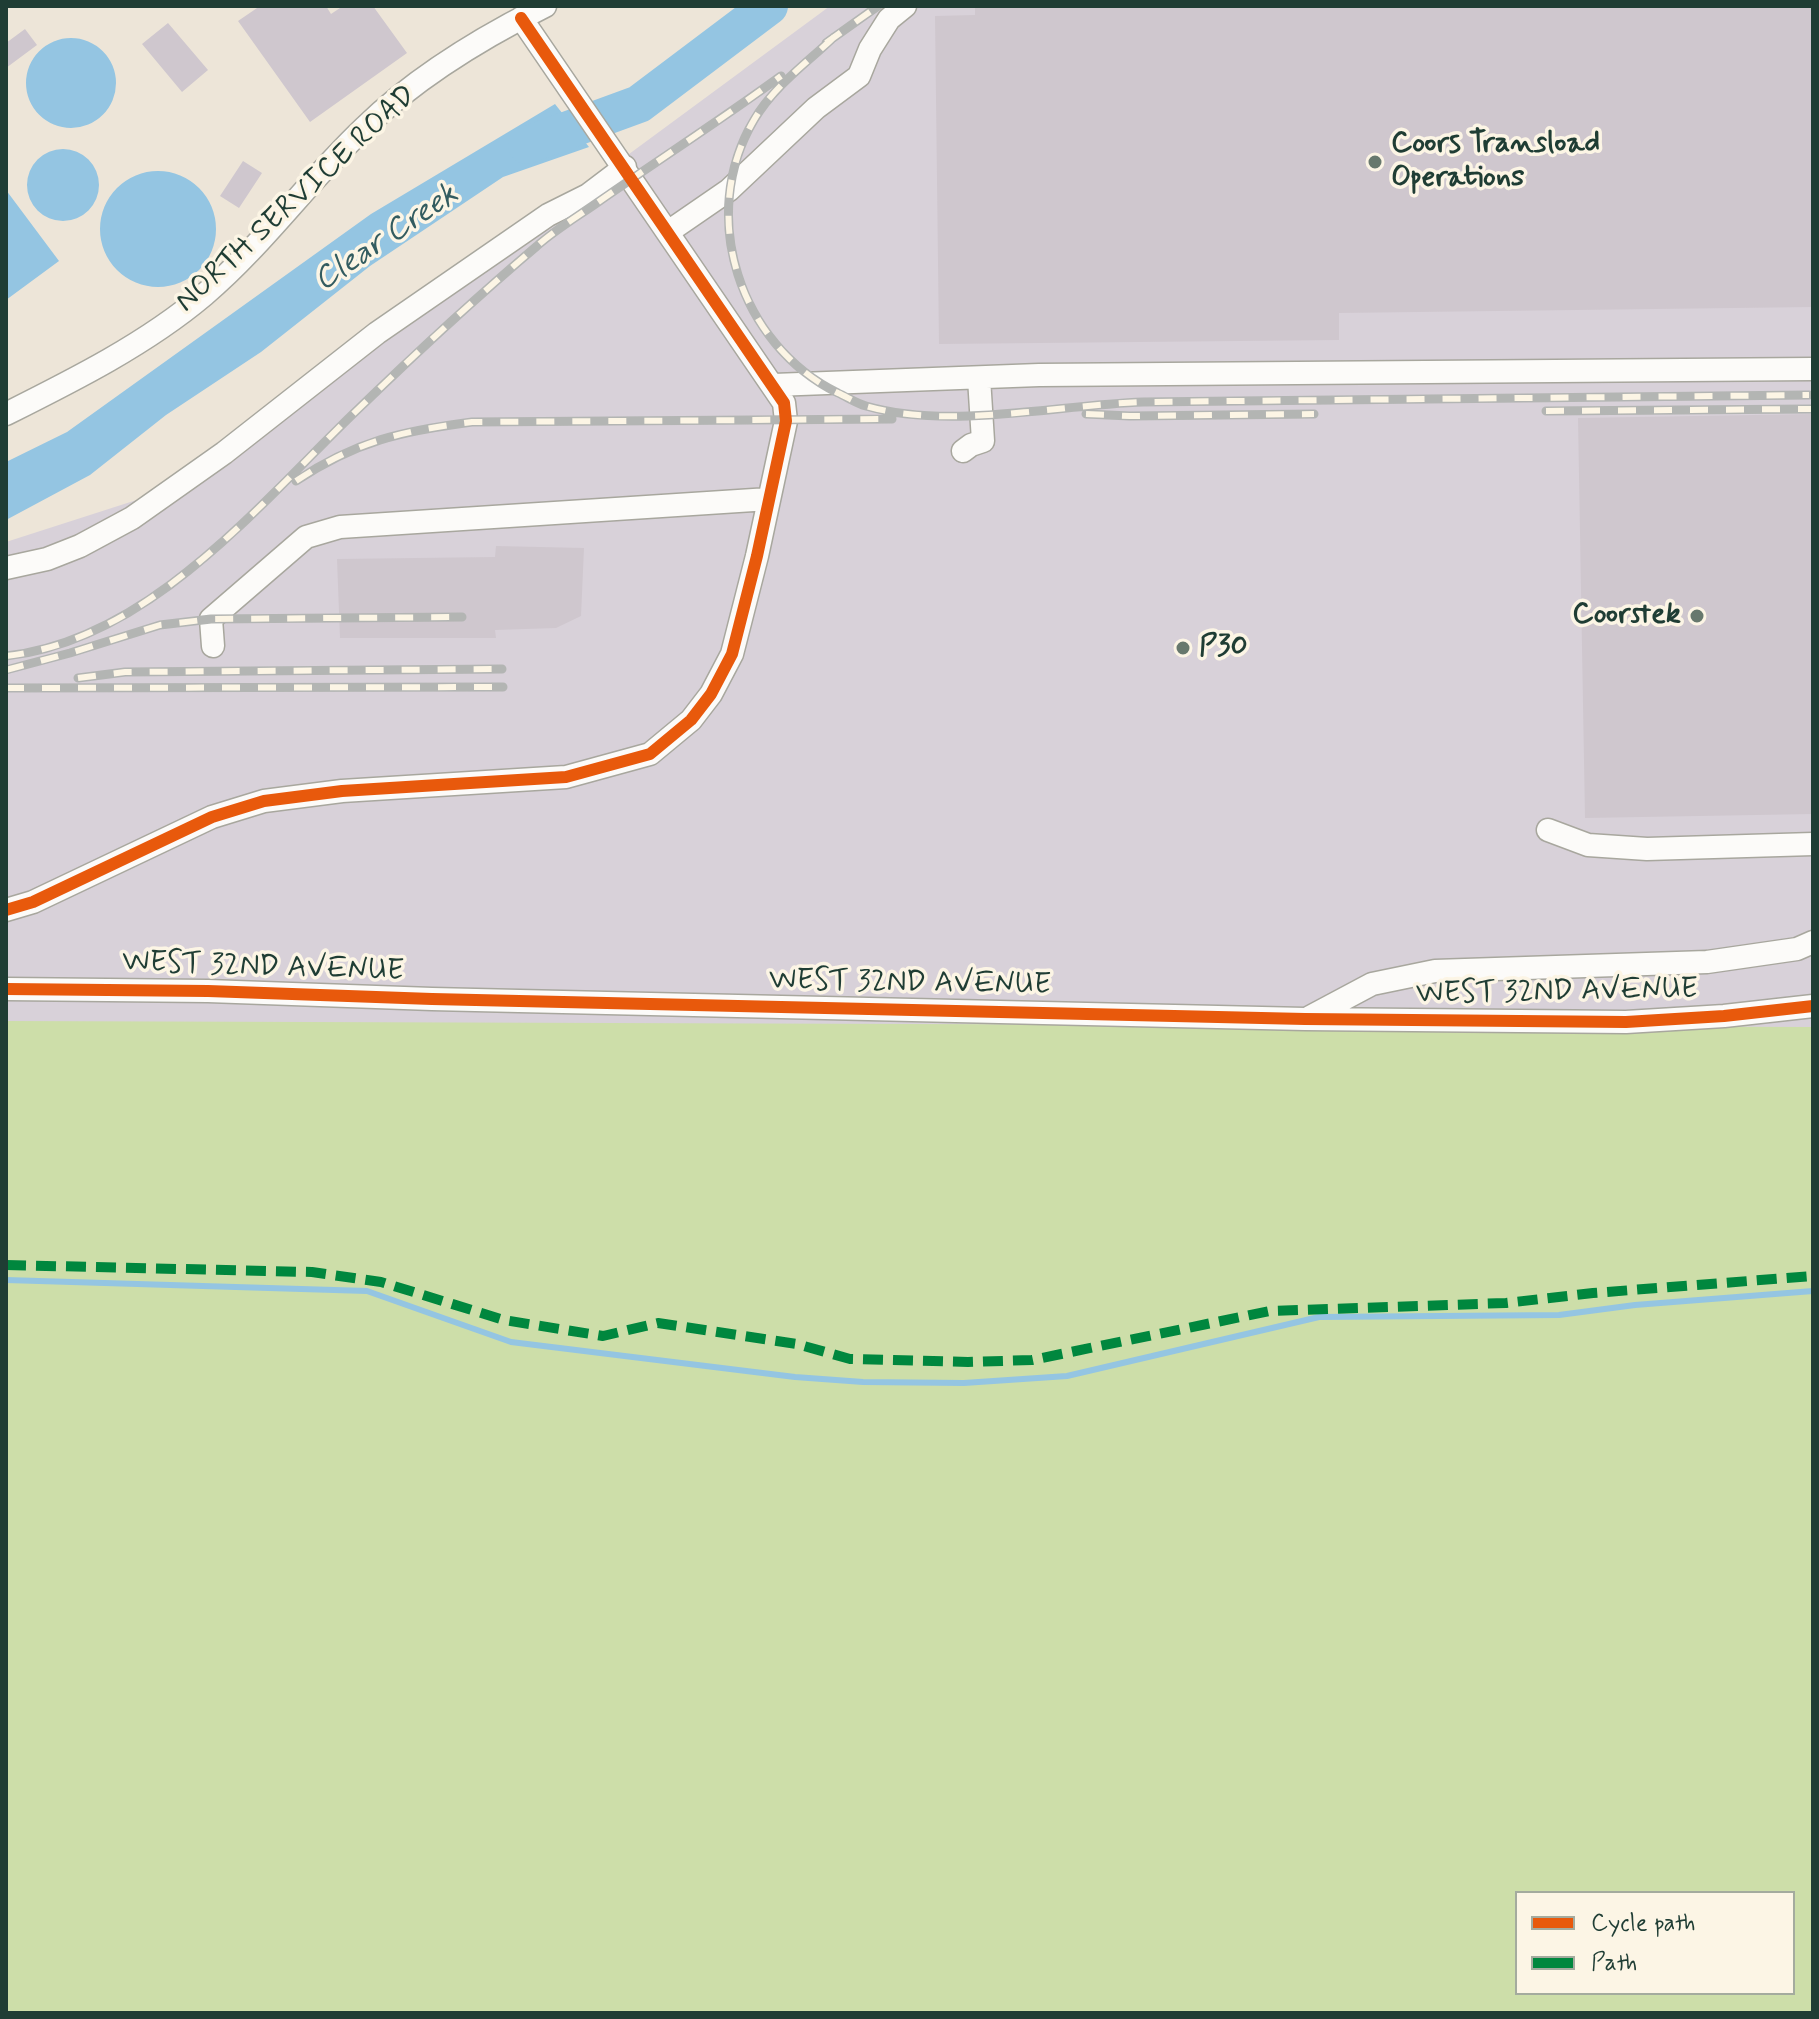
<!DOCTYPE html>
<html>
<head>
<meta charset="utf-8">
<style>
  body { margin:0 }
  #map { position:relative; width:1819px; height:2019px; overflow:hidden; background:#ede5d8; font-family:Mynerve,sans-serif }
  canvas { display:block }
  .frame { position:absolute; inset:0; border:8px solid #1f3d34; pointer-events:none }
  .legend { position:absolute; left:1515px; top:1891px; width:280px; height:104px; box-sizing:border-box; background:#fcf5e5; border:2px solid #a4ab9e; margin:0; padding:10px 14px; list-style:none; font-size:24px; color:#1f3d34 }
  .legend li { display:flex; align-items:center; gap:16px; height:40px }
  .legend b { width:40px; border:2px solid #a4ab9e }
</style>
</head>
<body>
<div id="map">
<canvas width="1819" height="2019"></canvas>
<div class="frame"></div>
<ul class="legend">
<li><b style="height:10px;background:#e8590c"></b>Cycle path</li>
<li><b style="height:10px;background:#00873e"></b>Path</li>
</ul>
</div>
<script>
const ctx = document.querySelector('canvas').getContext('2d');
ctx.lineJoin = 'round';
function fillPath(path, color) { ctx.fillStyle = color; ctx.fill(path, 'evenodd'); }
function strokePath(path, color, width, dash) { ctx.strokeStyle = color; ctx.lineWidth = width; ctx.lineCap = dash ? 'butt' : 'round'; ctx.setLineDash(dash || []); ctx.stroke(path); }
function drawText(font, color, halo, rows, align = 'center') {
  ctx.font = font + ' Mynerve,sans-serif'; ctx.lineWidth = 7; ctx.setLineDash([]); ctx.textBaseline = 'middle'; ctx.strokeStyle = halo; ctx.fillStyle = color; for (const [text, x, y, turn = 0] of rows) {
    ctx.save(); ctx.translate(x, y); ctx.rotate((+turn || 0) * Math.PI / 180); ctx.textAlign = isNaN(turn) ? turn : align; if (halo) ctx.strokeText(text, 0, 0); ctx.fillText(text, 0, 0); ctx.restore();
  }
}
fillPath(new Path2D(`
  M830 6H1813V1037L6 1036V542L177 487Z`), '#d8d1d9');
fillPath(new Path2D(`
  M6 1021 1813 1027V2013H6ZM1517 1893H1793V1993H1517Z`), '#cddea9');
fillPath(new Path2D(`
  M26 83a45 45 0 1 1 90 0a45 45 0 1 1-90 0Z
  M555 104 589 147 503 177 370 266 261 352 166 415 90 475 6 520V462L67 432 371 214Z
  M27 185a36 36 0 1 1 72 0a36 36 0 1 1-72 0Z
  M100 229a58 58 0 1 1 116 0a58 58 0 1 1-116 0Z
  M6 190 59 261 6 300Z`), '#94c5e2');
strokePath(new Path2D(`
  M6 1280 367 1291 511 1342 795 1377 863 1382 964 1383 1067 1376 1319 1317 1559 1315 1635 1305 1813 1291`), '#94c5e2', 6);
strokePath(new Path2D(`
  M527 145 639 104 769 6`), '#94c5e2', 38);
fillPath(new Path2D(`
  M260 6H326L331 14 343 6H373L407 53 310 122 238 21Z
  M975 6H1813V307L1339 313V340L939 344 935 16 975 15Z
  M168 23 208 70 182 92 142 44Z
  M25 29 37 45 6 68V43Z
  M243 161 262 173 239 208 220 196Z
  M1813 414V814L1585 818 1578 418Z
  M496 546 584 548 581 616 556 628 495 630 496 638H340L337 559 495 557Z`), '#cfc7ce');
const minor = new Path2D(`
  M668 232 729 190 816 108 859 76 870 49 889 19 905 6
  M774 385 1039 375 1813 369
  M6 414C74 380 146 344 204 295 263 245 308 181 364 128 415 78 481 38 545 6
  M963 451 971 445 983 441 979 378
  M6 568 47 559 80 546 132 518 224 453 377 333 548 215 588 195 625 167
  M213 646 211 619 306 537 340 527 769 499
  M1548 830 1588 845 1647 849 1813 844
  M6 910 33 902 212 817 264 801 342 791 566 777 650 754 691 720 711 694 732 654 757 556 786 421 784 403 521 18
  M6 989 208 991 432 999 1305 1019 1626 1022 1724 1016 1813 1006
  M1310 1017 1372 984 1435 971 1707 962 1797 949 1813 942`);
strokePath(minor, '#a8a79e', 25);
strokePath(minor, '#fcfbf9', 22);
const rail = new Path2D(`
  M834 37C807 63 773 87 754 120 697 216 740 345 838 393 847 397 856 403 866 406 950 430 1055 405 1143 402L1809 395
  M826 43 878 6
  M1546 411 1811 409
  M1086 414 1130 416 1314 414
  M296 481C356 441 402 431 472 422L892 419
  M6 656C148 640 256 508 353 414 413 356 473 300 537 246 556 229 580 215 601 200 660 159 722 119 781 76
  M6 670 70 653 160 625 211 619 462 617
  M78 678 125 672 502 669
  M6 688 503 687`);
strokePath(rail, '#b3b5b3', 9);
strokePath(rail, '#fcf5e5', 6, [18]);
strokePath(new Path2D(`
  M6 1265 312 1272 381 1282 504 1320 603 1336 658 1323 797 1344 850 1359 968 1362 1032 1360 1270 1311 1506 1303 1593 1293 1813 1276`), '#00873e', 10, [20, 10]);
strokePath(new Path2D(`
  M6 910 33 902 212 817 264 801 342 791 566 777 650 754 691 720 711 694 732 654 757 556 786 421 784 403 521 18
  M6 989 208 991 432 999 1305 1019 1626 1022 1724 1016 1813 1006`), '#e8590c', 12);
for (const [x, y, r, color] of [
  [1375,162,8,"#67786d"],
  [1697,616,8,"#67786d"],
  [1183,648,8,"#67786d"]
]) { const dot = new Path2D(); dot.arc(x, y, r, 0, 2 * Math.PI); ctx.fillStyle = color; ctx.fill(dot); strokePath(dot, '#fcf5e5', 3); }
drawText('bold 30px', '#1f3d34', '#fcf5e5', [
  ["Coors Transload",1391,145],
  ["Operations",1391,179],
  ["Coorstek",1681,616,"right"],
  ["P30",1199,648]
], 'left');
drawText('30px', '#1f3d34', '#fcf5e5', [
  ["NORTH SERVICE ROAD",297,200,-43],
  ["WEST 32ND AVENUE",263,968,2],
  ["WEST 32ND AVENUE",910,984,1],
  ["WEST 32ND AVENUE",1557,993,-1]
]);
drawText('italic 32px', '#335c60', '#fcf5e5', [
  ["Clear Creek",387,239,-34]
]);
</script>
</body>
</html>
